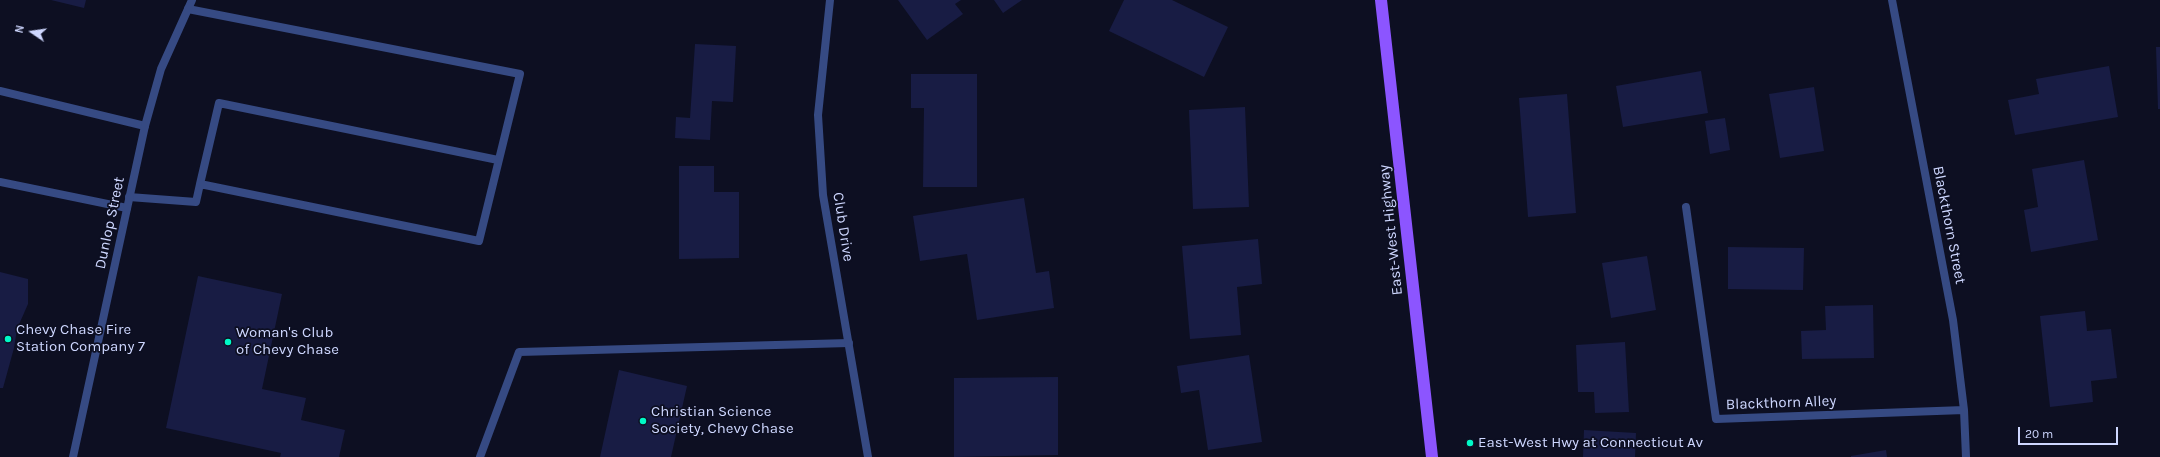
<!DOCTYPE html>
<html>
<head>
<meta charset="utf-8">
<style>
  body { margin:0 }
  #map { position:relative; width:2160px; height:457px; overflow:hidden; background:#0d0f22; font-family:Karla,sans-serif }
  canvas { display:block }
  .north { position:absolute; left:12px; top:12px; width:40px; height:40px; -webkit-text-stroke:3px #0d0f22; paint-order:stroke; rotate:283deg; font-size:11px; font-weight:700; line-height:16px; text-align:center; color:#ced7ff }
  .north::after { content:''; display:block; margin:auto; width:14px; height:18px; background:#ced7ff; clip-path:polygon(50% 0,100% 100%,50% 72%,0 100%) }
  .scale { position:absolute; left:2018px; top:427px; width:100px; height:18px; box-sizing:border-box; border:2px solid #ced7ff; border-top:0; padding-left:5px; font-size:12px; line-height:14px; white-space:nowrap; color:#ced7ff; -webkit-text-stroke:3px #0d0f22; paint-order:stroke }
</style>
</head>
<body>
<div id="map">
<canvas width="2160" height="457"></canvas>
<div class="north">N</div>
<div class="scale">20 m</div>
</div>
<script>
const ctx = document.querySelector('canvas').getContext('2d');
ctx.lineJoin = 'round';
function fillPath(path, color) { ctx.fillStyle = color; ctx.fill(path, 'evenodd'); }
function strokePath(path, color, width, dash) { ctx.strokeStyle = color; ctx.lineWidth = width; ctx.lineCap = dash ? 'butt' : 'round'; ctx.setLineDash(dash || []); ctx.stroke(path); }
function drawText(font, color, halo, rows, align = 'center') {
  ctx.font = font + ' Karla,sans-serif'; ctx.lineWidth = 3.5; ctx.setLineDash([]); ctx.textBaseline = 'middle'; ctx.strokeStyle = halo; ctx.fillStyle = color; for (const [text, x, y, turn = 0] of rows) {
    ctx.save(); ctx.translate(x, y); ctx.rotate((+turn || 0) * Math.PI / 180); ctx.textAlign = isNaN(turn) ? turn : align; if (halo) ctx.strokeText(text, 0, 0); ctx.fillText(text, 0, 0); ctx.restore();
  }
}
fillPath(new Path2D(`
  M51 0H86L84 8Z
  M898 0H961L955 4 963 14 927 40Z
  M994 0H1022L1003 13Z
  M1124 0H1172L1228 27 1204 77 1109 31Z
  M695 44 736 46 733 102 712 101 710 140 675 138 676 117 690 118Z
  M2156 47H2160V109H2158Z
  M2109 66 2118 117 2015 135 2008 100 2039 94 2036 79Z
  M1701 71 1708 113 1623 127 1616 86Z
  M911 74H977V187H923L924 108H911Z
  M1814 87 1824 151 1780 158 1769 94Z
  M1567 94 1576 213 1528 217 1519 98Z
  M1245 107 1249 207 1193 209 1189 110Z
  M1725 118 1730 150 1710 154 1705 121Z
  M2084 160 2098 240 2031 252 2024 210 2038 207 2032 169Z
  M679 166H714V192H739V258L679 259Z
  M1024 198 1036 273 1049 271 1054 308 977 320 967 254 920 261 913 216Z
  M1258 239 1262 284 1237 287 1241 335 1190 339 1182 246Z
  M1728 247 1804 248 1803 290 1728 289Z
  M1647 256 1656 310 1611 318 1602 263Z
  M0 272 28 279V304L17 329 14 348 3 388H0Z
  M198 276 282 294 262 389 306 398 301 420 345 430 339 457H280L281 453 166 428Z
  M1873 305 1874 358 1802 359 1801 331 1826 330 1825 306Z
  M2085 311 2087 331 2111 329 2117 378 2091 381 2093 402 2050 407 2040 316Z
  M1625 342 1629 412 1595 413 1594 392H1578L1576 345Z
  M1249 355 1262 442 1208 450 1199 390 1181 393 1177 366Z
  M619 370 687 386 671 457H600Z
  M1058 377V455L954 457V378Z
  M1584 430 1636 433 1635 457H1583Z
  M1886 450 1887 457H1851V456Z`), '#181c44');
strokePath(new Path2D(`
  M188 9 520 74 479 241 200 184 219 103 498 160
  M0 91 145 126
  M0 182 127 208
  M129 197 196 202 200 184
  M480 457 519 352 849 343`), '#364a83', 8);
strokePath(new Path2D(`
  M830 0 818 115 823 195 868 457
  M1892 0 1953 320 1964 410 1966 457
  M1686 207 1716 419 1964 410
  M73 457 145 126 161 69 192 0`), '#364a83', 8);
strokePath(new Path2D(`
  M1381 0 1432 457`), '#8c55ff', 12);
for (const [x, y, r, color] of [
  [8,339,4,"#00f9c7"],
  [228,342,4,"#00f9c7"],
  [643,421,4,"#00f9c7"],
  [1470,443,4,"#00f9c7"]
]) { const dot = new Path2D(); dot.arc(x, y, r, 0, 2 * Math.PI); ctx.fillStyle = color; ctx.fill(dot); strokePath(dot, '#0d0f22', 1.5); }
drawText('15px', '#ced7ff', '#0d0f22', [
  ["Dunlop Street",110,223,-78],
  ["Blackthorn Street",1949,225,79],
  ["Club Drive",843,227,81],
  ["East-West Highway",1391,230,-96],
  ["Blackthorn Alley",1781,403,-2]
]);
drawText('15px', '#ced7ff', '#0d0f22', [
  ["Chevy Chase Fire",16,330],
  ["Station Company 7",16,347],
  ["Woman's Club",236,333],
  ["of Chevy Chase",236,350],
  ["Christian Science",651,412],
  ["Society, Chevy Chase",651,429],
  ["East-West Hwy at Connecticut Av",1478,443]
], 'left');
</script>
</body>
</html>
